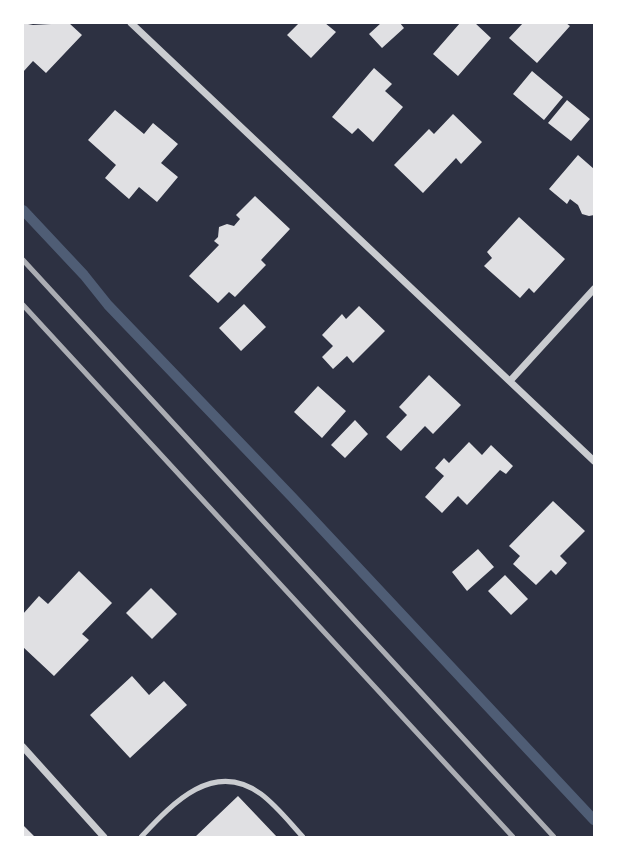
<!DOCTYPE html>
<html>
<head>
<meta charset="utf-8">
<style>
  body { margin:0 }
  #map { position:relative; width:617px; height:860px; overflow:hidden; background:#2d3142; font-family:"Golos Text",sans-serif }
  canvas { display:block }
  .frame { position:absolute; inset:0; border:24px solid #fff; pointer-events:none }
</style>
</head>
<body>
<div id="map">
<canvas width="617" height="860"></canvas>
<div class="frame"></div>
</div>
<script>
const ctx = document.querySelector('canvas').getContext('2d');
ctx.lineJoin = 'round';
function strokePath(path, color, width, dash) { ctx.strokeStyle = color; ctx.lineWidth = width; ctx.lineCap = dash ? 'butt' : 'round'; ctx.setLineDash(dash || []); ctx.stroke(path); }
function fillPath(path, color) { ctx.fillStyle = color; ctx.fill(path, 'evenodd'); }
strokePath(new Path2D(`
  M23 210 84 275 108 305 292 497 594 820`), '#4f5d75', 10);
fillPath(new Path2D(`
  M23 23 33 25 69 23 82 35 46 73 33 61 23 72Z
  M299 23H325L336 32 311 58 287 35Z
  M381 23H400L404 28 382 48 369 34Z
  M460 23H475L491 38 458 76 433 54Z
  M523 23H566L570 26 537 63 509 38Z
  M374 68 392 84 385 91 403 107 373 142 358 128 352 134 332 117Z
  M532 71 563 97 544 120 513 94Z
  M567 100 590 119 571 141 548 123Z
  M115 110 144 134 153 123 178 144 161 163 178 177 157 202 139 187 129 199 105 178 116 165 88 140Z
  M453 114 482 142 461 164 456 158 423 193 394 165 429 129 434 134Z
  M578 155 594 169V215L589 216 582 214 578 205 570 199 567 204 549 189Z
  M255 196 290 229 261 260 266 265 235 297 229 292 218 303 189 276 219 245 214 241 218 237 219 227 227 224 234 226 240 219 236 215Z
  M519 217 565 259 534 293 529 288 520 298 484 266 492 258 487 252Z
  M244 304 266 327 241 351 219 328Z
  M359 306 385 331 353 363 347 356 333 369 322 357 333 346 322 335 342 314 346 319Z
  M429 375 461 405 433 434 425 426 401 451 386 437 407 415 399 407Z
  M318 386 346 411 322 438 294 412Z
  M355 420 368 434 345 458 331 445Z
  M469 442 482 455 491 445 513 466 506 474 500 470 467 505 458 496 442 513 425 497 444 476 435 468 444 458 449 463Z
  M553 501 585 531 560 556 567 563 556 575 551 570 536 585 513 564 520 556 509 546Z
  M478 549 494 567 467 591 452 572Z
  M79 571 112 603 82 634 89 640 54 676 23 647V614L39 596 48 604Z
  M505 575 528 599 511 615 488 591Z
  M151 588 177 614 152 639 126 613Z
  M132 676 149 695 164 681 187 705 130 758 90 715Z
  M238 796 277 837H195Z
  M23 825 35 837H23Z`), '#e0e0e3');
strokePath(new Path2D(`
  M141 837C172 804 213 759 261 794 277 806 290 823 303 837`), '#caccd0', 5);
strokePath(new Path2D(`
  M131 23 594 461
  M510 381 594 289
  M23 747 104 837`), '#caccd0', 7);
strokePath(new Path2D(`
  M23 260 554 837
  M23 305 513 837`), '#abadb3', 5);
</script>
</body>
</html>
